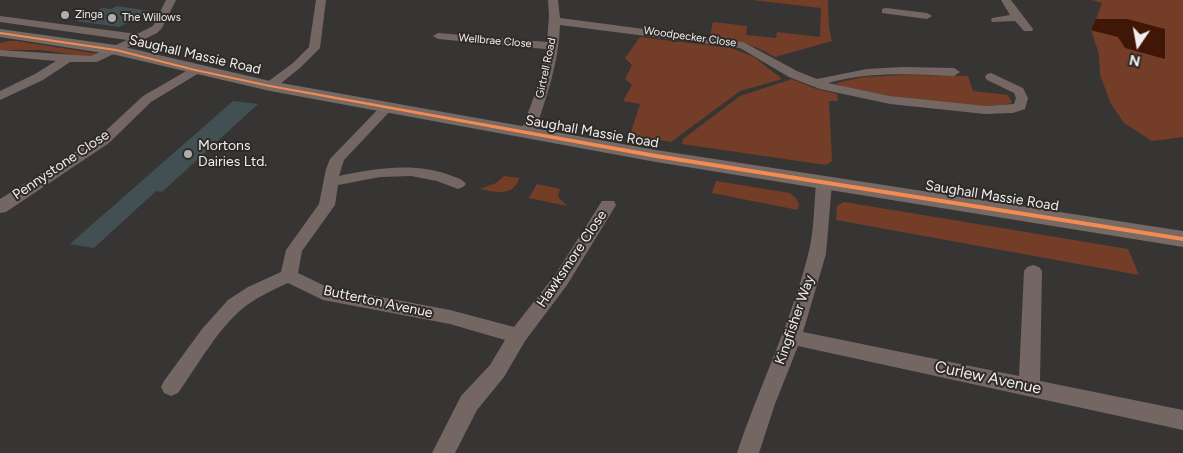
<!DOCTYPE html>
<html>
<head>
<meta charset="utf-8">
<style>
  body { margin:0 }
  #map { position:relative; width:1183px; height:453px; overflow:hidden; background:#373534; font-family:Figtree,sans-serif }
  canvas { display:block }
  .north { position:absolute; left:1113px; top:20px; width:50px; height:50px; -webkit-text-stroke:4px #2e2b29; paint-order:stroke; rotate:192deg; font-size:14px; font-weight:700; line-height:20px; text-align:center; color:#f1eeed }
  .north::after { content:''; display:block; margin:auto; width:18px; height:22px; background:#f1eeed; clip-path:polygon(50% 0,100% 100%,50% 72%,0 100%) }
</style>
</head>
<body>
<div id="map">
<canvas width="1183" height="453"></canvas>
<div class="north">N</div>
</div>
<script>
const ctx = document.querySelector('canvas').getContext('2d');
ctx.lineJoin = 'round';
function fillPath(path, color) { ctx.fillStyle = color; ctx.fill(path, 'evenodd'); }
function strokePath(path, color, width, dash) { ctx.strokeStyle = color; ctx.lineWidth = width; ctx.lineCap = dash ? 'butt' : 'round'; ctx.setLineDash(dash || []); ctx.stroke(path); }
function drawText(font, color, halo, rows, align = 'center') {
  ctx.font = font + ' Figtree,sans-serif'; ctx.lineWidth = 4; ctx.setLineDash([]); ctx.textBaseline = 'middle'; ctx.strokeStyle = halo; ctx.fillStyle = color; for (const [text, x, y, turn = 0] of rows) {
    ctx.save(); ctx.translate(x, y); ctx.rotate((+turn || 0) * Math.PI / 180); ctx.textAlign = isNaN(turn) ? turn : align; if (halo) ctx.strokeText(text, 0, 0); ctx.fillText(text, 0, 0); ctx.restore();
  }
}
fillPath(new Path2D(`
  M752 0H828L829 28 832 41 775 57C754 44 734 40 710 36L713 22 747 26 746 35 776 38 777 32 820 37 821 8Z
  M1092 0H1183V137L1152 141 1124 123 1111 104 1100 75 1099 54 1091 30 1118 37 1127 19H1096L1102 3Z
  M640 37 731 48 754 57 782 79 740 91 671 142 630 135 640 104 623 101 632 85 625 79 632 65 625 58Z
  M9 41H17L99 54 90 57 41 50H0V43Z
  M905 75 968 76 973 91 1008 95 1012 103C955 113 895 96 840 86L836 83 863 77Z
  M792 79 816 89 837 94 838 101H829L832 161 826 165 682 144 683 139 740 96Z
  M504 176 519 178C514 197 496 192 480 189L496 183Z
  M716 181 790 193 796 198 799 204 798 210 712 193Z
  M537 184 560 189 558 197 567 206 529 198Z
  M844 202 1128 249 1139 275 836 220 837 206Z`), '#743d28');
fillPath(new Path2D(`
  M1096 19H1127L1165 29V59L1125 48 1118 37 1091 30Z`), '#401606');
fillPath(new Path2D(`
  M117 6 150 11 119 27 76 21 102 8 111 9Z
  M233 101 258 104 162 192 156 191 94 248 70 244Z`), '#435053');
fillPath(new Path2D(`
  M166 0H176L162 28 157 33 97 62H70L43 80 0 100V91L35 74 56 61 0 56V50L91 56 127 40 0 22V16L137 34 153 26Z
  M316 0H326L320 48 301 67 274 89H266L264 86 266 83 293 63 309 47Z
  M548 0H558L560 18 743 42 797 71 817 79 867 69 902 67 954 68 960 72 954 76C912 74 869 71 828 83L890 96 985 106 1014 104 1016 98 1014 93 987 80 985 77 987 74 991 73 1023 88 1028 98 1025 109 1013 113 985 114 890 104 820 89 789 77 740 48 560 25C559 62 546 99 534 134L527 138 520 134 538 86 546 49 438 39 433 36 438 33 547 42 549 16Z
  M1001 0H1011L1033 29 1032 31H1024L1015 21 992 22 991 20 992 18 1010 15Z
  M886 8 927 13 932 16 927 19 882 13V9Z
  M195 66 199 67 201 70 199 73 151 102 109 143 6 212 0 213V199L99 137 143 96Z
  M387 104 393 108 344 160 339 176C377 168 416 162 452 176 458 178 462 179 466 184L463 187 458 189 437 181 411 176 380 177 338 185 335 205 302 251 298 273 327 287 450 310 514 327 555 275 602 201H614L616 205 567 285 525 341 504 377 477 410 455 453H432L461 396 490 365 505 340 450 324 323 300 288 283C274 289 260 296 247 305 218 327 199 364 178 393L171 396 164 393 161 387 164 381 202 329 228 300 248 287 281 272 286 250 319 204 326 169 330 159 382 105Z
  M824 178 829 180 832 183 826 254 803 332 1019 376 1024 271 1027 267 1033 265 1039 267 1042 271 1040 381 1183 410V430L798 346 775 404 759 453H737C759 387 791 323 808 255 814 232 814 207 816 183L819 180Z`), '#746763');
fillPath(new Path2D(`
  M0 29 116 45 270 81 656 150 1183 231V247L656 162 270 91 116 55 0 37Z`), '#776964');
fillPath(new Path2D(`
  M0 32 116 49 195 69 270 85 656 154 1183 237V241L656 158 270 87 195 71 116 51 0 34Z`), '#f68b52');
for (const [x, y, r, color] of [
  [65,15,5,"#b0adac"],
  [112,18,5,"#b0adac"],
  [188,154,5,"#b0adac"]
]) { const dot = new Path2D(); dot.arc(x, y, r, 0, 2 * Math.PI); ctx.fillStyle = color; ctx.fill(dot); strokePath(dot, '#2e2b29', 2); }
drawText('11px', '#f1eeed', '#2e2b29', [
  ["Zinga",75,15],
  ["The Willows",122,18]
], 'left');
drawText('11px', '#f1eeed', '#2e2b29', [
  ["Woodpecker Close",690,37,8],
  ["Wellbrae Close",495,41,5],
  ["Girtrell Road",546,68,-78]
]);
drawText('14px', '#f1eeed', '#2e2b29', [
  ["Saughall Massie Road",195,55,13],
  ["Saughall Massie Road",592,132,10],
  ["Pennystone Close",61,165,-34],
  ["Saughall Massie Road",992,196,9],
  ["Hawksmore Close",572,259,-56],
  ["Butterton Avenue",378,302,12],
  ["Kingfisher Way",795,320,-71]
]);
drawText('14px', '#f1eeed', '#2e2b29', [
  ["Mortons",198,146],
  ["Dairies Ltd.",198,162]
], 'left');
drawText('16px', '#f1eeed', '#2e2b29', [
  ["Curlew Avenue",988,378,12]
]);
</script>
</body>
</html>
